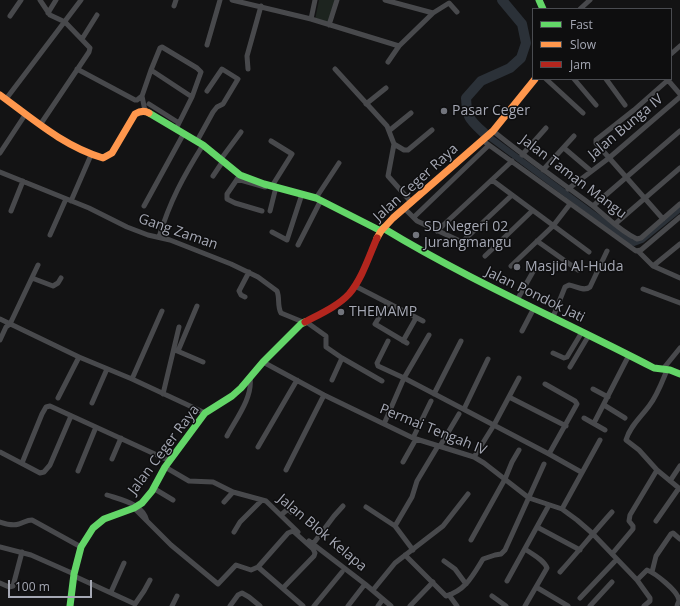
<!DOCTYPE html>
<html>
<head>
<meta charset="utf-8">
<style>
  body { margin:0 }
  #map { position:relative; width:680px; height:606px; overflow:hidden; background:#131314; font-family:"Open Sans",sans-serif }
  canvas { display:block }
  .legend { position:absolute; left:532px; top:8px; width:140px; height:72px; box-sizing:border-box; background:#0e0e0f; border:1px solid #4a4c51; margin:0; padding:5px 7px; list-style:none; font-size:12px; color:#a5a8b4 }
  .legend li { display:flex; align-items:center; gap:8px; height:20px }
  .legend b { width:20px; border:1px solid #4a4c51 }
  .scale { position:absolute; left:8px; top:580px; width:84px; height:18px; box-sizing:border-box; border:2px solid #a5a8b4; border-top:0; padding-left:5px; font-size:12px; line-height:14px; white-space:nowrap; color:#a5a8b4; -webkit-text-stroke:3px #0e0e0f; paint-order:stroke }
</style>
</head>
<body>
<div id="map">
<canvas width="680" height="606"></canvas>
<ul class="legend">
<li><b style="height:5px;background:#63d668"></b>Fast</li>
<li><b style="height:5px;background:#ff974d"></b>Slow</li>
<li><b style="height:5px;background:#b3261e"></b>Jam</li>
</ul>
<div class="scale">100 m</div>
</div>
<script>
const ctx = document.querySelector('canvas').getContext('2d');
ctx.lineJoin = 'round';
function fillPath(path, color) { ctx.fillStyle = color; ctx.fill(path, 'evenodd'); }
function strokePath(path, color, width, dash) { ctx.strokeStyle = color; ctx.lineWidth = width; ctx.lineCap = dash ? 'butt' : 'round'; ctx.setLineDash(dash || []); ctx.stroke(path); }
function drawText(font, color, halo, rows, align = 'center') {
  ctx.font = font + ' "Open Sans",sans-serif'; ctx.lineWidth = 3; ctx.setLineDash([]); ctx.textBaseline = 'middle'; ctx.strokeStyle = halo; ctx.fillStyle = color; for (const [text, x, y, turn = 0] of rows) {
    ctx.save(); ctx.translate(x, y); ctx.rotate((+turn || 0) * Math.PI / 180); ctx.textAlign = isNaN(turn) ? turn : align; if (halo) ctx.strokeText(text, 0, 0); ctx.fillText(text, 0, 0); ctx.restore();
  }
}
fillPath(new Path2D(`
  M319 0H337L329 25 315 20Z`), '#1d241f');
strokePath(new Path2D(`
  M484 133 631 242 634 243 642 240 680 209`), '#2b3138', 6);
strokePath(new Path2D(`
  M484 133C469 119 467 118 466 98L481 81 510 68 521 58 526 43 522 24 502 0`), '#2b3138', 10);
strokePath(new Path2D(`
  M232 0 311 19
  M315 0 311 19 399 46 388 62
  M385 0 433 13 449 3 457 12
  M174 6 176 0
  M580 9 590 0
  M48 13 56 0
  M10 16 21 0
  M329 25 337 0
  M82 39 97 15
  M207 45 220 0
  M399 46 433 13
  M671 54 680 46
  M77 69 135 100H137L142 96
  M248 69 247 56 261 6
  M335 69 387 126 394 144
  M151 70 192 97
  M546 79 583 113
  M574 79 596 105
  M606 79 625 105
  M667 79 680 94
  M6 99 81 0
  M149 104 179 123
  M366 104 386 88
  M145 111 142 96 151 70 160 48 162 47 197 68 201 72 192 97 176 129
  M40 125 89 52 90 48 65 22 50 15 40 0
  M390 130 411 113
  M493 131C525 157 559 181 593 206 607 217 620 231 637 239L641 238 680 204
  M482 140 636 251 641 250 680 217
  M197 141 213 112 217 107 223 104 238 79 222 69 207 91
  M271 141 292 154 272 186
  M394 144 388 176 412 203
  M394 144 404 150H408L432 130
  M564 148 591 171
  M0 153 25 115
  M522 155 546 128
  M221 159 241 132
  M543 170 574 136
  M0 172 89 208 127 227 148 235 170 240 231 264 258 277 277 291C280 298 277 306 281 313L303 322
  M240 175 227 194V199L235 203 262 211
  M213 176 223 161
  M237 179 265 187
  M492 180 589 252
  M568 189 609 158 680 97
  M316 198 339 163
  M71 201 91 155
  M144 206 184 133
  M593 206 680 131
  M405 209 417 221 462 242 512 195
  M11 211 23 181
  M270 211 276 187
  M414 217 489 145
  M663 219 596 143V140L634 110 668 80
  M615 224 680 168
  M437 231 512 161
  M272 232 287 240 302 194
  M50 235 66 199
  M159 237C170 201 183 177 203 145
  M537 241 578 270
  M298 245 321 200
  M638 251 653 266 680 278
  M485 256 532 211
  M511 266 553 226 570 204
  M653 266 680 244
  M32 278 53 286 58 283 61 278
  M355 286 423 321
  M643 289 680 303
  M245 297 241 295 239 291 249 272
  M517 300 534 270
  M388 303 375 324 407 343
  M553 317 565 287 569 285C576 286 584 292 590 287L607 251
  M0 319 79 357 132 379 205 413
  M305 321 326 336V347L342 358 382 381
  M522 331 534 308
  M0 340 6 327 10 324 38 265
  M388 341 377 363 378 366 404 378 549 454 581 472
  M403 341 416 318
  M175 350 203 362
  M178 351 197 306
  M553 353 564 358 567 357 582 332
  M263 362 324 395 413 438 474 457 484 463 529 498 562 509 577 520 592 533 637 580 650 598V601L644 606
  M570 367 589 335
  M663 369 680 348
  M667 370C662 382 657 396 649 406 641 417 630 426 626 440L639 450 657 470 680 489
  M132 379 162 311
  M332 380 342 358
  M545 384 575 401 577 404 549 454
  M593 389 608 397
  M163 394 179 327
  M434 394 461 341
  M509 397 566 426
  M58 398 79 357
  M92 403 107 369
  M604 405 625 418
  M464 409 488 359
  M584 418 605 430
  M594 423 629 355
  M384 424 404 378 429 335
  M227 436C236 419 253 397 250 378
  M413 438 431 401
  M440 446 459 414
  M258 447 297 380
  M0 452 40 473 44 472 50 465 71 416
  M474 457 494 425 519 378
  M112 459 121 438
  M403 462 416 439
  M22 463 42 414 46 407 50 406 170 461
  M165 467 189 481 213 482 233 492 266 501 298 532
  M286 470 324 395
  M78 471 96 427
  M670 481 680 466
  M153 488 173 500
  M107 495C122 500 143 504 147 521
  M224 502 233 492
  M366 507 395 526 413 550
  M134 508 171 545 218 584 236 565 251 570 258 567 288 533 293 531 313 549 315 553 314 556 283 588
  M562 509 600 440
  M281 515 288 509 291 512
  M656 521 679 488
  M0 522C6 524 12 526 19 524 24 523 26 520 32 520L81 547
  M395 526 412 497 417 481 438 446
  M537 527 580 550
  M234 532 240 522 262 500
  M471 540 505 479 512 462 519 450
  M309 541 365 584 391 606
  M313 544 334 516 343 506
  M0 547 31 555 74 574
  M612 554 633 529V526L629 521 630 515 657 470
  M405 555 446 596C466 590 473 575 483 559L495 555 501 554 505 550 544 464
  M444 561 455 569 466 584
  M258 567 303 606
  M560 572C578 552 594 532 612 512
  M652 572 656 556 671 534 673 533 680 539
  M74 576 135 604 144 591 150 580
  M637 580 647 570C655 573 678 591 679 600 679 602 677 604 677 606
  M507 581 549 505
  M0 583 9 587 13 586 22 552
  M536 587 568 606
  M373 590 395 563 443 526 468 494
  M111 592 124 563
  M449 595 457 606
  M492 596 506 606
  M580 598 617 559
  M172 606 177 596
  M230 606 238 595 242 593 249 597 260 606
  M314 606 342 572
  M348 606 365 584
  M378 606 383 599
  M410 606 433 582
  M525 606 547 568C544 560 532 554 525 549
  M590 606 612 582`), '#48494c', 5);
strokePath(new Path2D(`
  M539 0 543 9
  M149 113 203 145 240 175 264 184 316 198 381 231
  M383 228C470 281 564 321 654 368L670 370 680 374
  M70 606 74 574 81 547 93 528 104 519 134 508 142 503 152 491 165 467 205 413 232 396 241 388 263 362 301 324 305 322`), '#63d668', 7);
strokePath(new Path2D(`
  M0 95C33 119 63 146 103 158L112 153 135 114C140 111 144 110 149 113
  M377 238 381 231 393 218 493 131 535 79`), '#ff974d', 7);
strokePath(new Path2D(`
  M305 322C320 314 338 306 349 294 362 279 369 256 377 238`), '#b3261e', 7);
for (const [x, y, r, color] of [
  [444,111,4,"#72747c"],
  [416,235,4,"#72747c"],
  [517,267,4,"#72747c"],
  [341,312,4,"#72747c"]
]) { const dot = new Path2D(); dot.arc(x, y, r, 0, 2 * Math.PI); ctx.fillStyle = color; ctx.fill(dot); strokePath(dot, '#0e0e0f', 1.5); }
drawText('14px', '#a5a8b4', '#0e0e0f', [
  ["Pasar Ceger",452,111],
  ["SD Negeri 02",424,227],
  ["Jurangmangu",424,243],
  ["Masjid Al-Huda",525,267],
  ["THEMAMP",349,312]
], 'left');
drawText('14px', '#a5a8b4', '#0e0e0f', [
  ["Jalan Bunga IV",626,127,-40],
  ["Jalan Taman Mangu",573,177,37],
  ["Jalan Ceger Raya",416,183,-42],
  ["Gang Zaman",178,232,19],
  ["Jalan Pondok Jati",535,295,26],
  ["Permai Tengah IV",433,430,22],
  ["Jalan Ceger Raya",164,450,-53],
  ["Jalan Blok Kelapa",322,533,40]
]);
</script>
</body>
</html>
